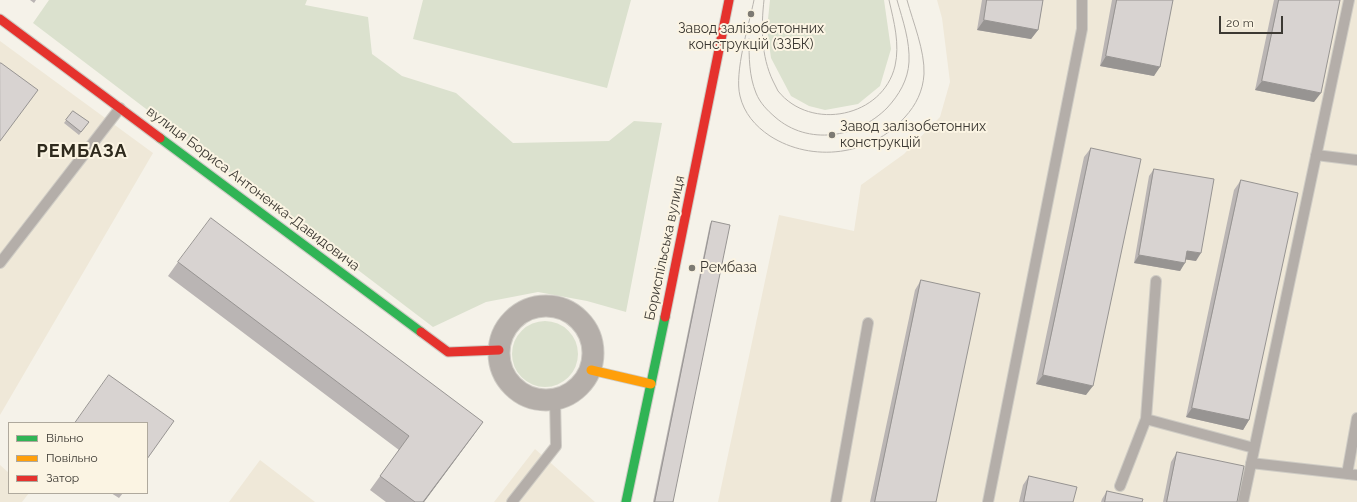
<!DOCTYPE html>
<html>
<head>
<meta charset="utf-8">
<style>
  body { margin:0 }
  #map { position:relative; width:1357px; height:502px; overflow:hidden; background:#f5f2e9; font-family:Raleway,sans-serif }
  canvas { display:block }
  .legend { position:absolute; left:8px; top:422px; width:140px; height:72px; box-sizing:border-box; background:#fbf4e3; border:1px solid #afa99d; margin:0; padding:5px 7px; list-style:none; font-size:12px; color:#3c3933 }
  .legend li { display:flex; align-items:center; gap:8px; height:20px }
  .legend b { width:20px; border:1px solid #afa99d }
  .scale { position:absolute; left:1219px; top:16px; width:64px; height:18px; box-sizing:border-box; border:2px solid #3c3933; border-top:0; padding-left:5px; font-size:12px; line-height:14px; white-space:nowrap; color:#3c3933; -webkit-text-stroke:3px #fbf4e3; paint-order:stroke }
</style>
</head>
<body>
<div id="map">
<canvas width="1357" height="502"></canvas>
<ul class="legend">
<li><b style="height:5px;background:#30b455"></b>Вільно</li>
<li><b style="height:5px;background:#ff9f0a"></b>Повільно</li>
<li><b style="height:5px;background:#e5322d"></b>Затор</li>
</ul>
<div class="scale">20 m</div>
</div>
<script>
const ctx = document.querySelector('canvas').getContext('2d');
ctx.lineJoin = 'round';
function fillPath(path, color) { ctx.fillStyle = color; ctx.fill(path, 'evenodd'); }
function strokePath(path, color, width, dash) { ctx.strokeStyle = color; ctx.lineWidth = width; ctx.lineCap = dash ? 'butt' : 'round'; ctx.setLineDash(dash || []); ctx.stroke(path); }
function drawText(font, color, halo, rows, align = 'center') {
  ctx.font = font + ' Raleway,sans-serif'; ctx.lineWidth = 4; ctx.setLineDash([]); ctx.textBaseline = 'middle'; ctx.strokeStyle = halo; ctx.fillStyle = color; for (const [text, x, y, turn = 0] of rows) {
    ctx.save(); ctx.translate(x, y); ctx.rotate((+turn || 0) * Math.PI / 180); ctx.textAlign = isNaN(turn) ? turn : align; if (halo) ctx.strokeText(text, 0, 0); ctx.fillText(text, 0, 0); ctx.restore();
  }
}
fillPath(new Path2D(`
  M937 0H1357V502H718L779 215 854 231 861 185 904 154 940 117 950 82 942 18Z
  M0 41 153 153 0 415Z
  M535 449 595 502H494Z
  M260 460 315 502H229Z
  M0 465 9 473V493H29L22 502H0Z`), '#efe8d8');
fillPath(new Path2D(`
  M49 0H307L305 5 368 17 372 54 402 76 456 93 513 143 609 141 634 121 662 123 626 312 587 301 538 292 486 302 433 327 33 23Z
  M423 0H631L607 88 413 39Z
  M770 0H884L891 49 880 86 858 104 825 110 809 106 791 96 771 58 767 29Z
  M512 354a33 33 0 1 1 66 0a33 33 0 1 1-66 0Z`), '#dbe1ce');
const lane = new Path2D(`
  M1316 155 1357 160
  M0 263 120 108
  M1146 419 1254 448
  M1251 463 1357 475
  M1347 474 1357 418
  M1120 486 1146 419 1156 281
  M512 502 556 446 555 400
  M836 502 868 323
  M988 502 1082 29V0
  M1243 502 1349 0`);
const street = new Path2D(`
  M499 353a47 47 0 1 1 94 0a47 47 0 1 1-94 0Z`);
const fast = new Path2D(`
  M160 138 421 332
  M626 502 665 317`);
const slow = new Path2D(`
  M591 370 651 384`);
const jam = new Path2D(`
  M0 19 160 138
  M665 317 729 0
  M421 332 448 352 499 350`);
strokePath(lane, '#cfccc5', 12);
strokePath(street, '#cfccc5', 23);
strokePath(fast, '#cfccc5', 11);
strokePath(slow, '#cfccc5', 11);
strokePath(jam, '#cfccc5', 11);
strokePath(lane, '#b4aea9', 10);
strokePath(street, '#b4aea9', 21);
strokePath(fast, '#30b455', 9);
strokePath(slow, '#ff9f0a', 9);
strokePath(jam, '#e5322d', 9);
strokePath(new Path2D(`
  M754 0C749 25 734 72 740 96 744 113 755 126 770 136 812 163 871 156 905 117 916 105 923 91 924 74 925 51 913 22 907 0
  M764 0C761 27 761 56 773 81 775 84 776 88 778 91 811 132 883 117 895 66 900 44 894 22 889 0
  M749 39C749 57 749 76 756 93 760 103 767 110 775 117 808 146 857 138 887 108 899 95 908 80 909 62 910 41 903 21 897 0`), '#b8b4ae', 1);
fillPath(new Path2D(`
  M30 0H36L34 3Z
  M982 0H1043L1038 30 1031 39 977 30Z
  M1112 0H1173L1154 76 1100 66Z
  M1274 0H1340L1314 102 1255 90Z
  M73 111 89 122 79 135 64 123Z
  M1091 148 1086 395 1036 384 1084 157Z
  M1154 169 1196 261 1186 259 1180 271 1134 263 1149 176Z
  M1241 180 1249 420 1243 430 1186 417 1234 190Z
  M712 221 673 502H653L710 224Z
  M178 262 483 422 424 502H386L370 490 399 450 168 276Z
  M921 280 936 502H870L915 290Z
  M1177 452 1237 502H1163L1171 462Z
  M1029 476 1073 502H1019L1023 485Z
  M1107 491 1142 502H1101L1102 499Z
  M111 493H123L119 498Z`), '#bab5b4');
fillPath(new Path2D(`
  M984 20 1038 30 1031 39 977 30Z
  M1106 56 1160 67 1154 76 1100 66Z
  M1262 81 1321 93 1314 102 1255 90Z
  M1187 251 1201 253 1196 261 1182 259Z
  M1139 255 1185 263 1180 271 1134 263Z
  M1043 375 1093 386 1086 395 1036 384Z
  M1192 408 1249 420 1243 430 1186 417Z
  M483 422 473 436 424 502H423Z`), '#979492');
const building = new Path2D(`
  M987 0H1043L1038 30 984 20Z
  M1117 0H1173L1160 67 1106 56Z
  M1279 0H1340L1321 93 1262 81Z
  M0 63H1L38 90 0 141Z
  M73 111 89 122 81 132 66 120Z
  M1091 148 1141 159 1093 386 1043 375Z
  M1154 169 1214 179 1201 253 1187 251 1185 263 1139 255Z
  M1241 180 1298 193 1249 420 1192 408Z
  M211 218 483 422 423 502H415L380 476 409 436 178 262Z
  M712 221 730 225 673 502H655Z
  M921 280 980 293 936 502H875Z
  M109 375 174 421 147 459V423H75Z
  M1177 452 1244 466 1237 502H1167Z
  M1029 476 1077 487 1073 502H1024Z
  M1107 491 1143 499 1142 502H1105Z`);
fillPath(building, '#d8d3d1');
strokePath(building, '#979492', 1);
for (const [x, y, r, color] of [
  [751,14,4,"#7d7a73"],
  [832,135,4,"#7d7a73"],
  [692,268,4,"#7d7a73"]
]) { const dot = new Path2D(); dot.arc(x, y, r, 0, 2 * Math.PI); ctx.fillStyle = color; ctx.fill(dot); strokePath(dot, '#fbf4e3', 1.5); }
drawText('14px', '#3c3933', '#fbf4e3', [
  ["Завод залізобетонних",751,29,"center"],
  ["конструкцій (ЗЗБК)",751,45,"center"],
  ["Завод залізобетонних",840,127],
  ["конструкцій",840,143],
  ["Рембаза",700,268]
], 'left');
drawText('14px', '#3c3933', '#fbf4e3', [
  ["вулиця Бориса Антоненка-Давидовича",253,189,37],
  ["Бориспільська вулиця",665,248,-78]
]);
ctx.letterSpacing = '1px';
drawText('bold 18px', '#2f2a1d', '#fbf4e3', [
  ["РЕМБАЗА",82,152]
]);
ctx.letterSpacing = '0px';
</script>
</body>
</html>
